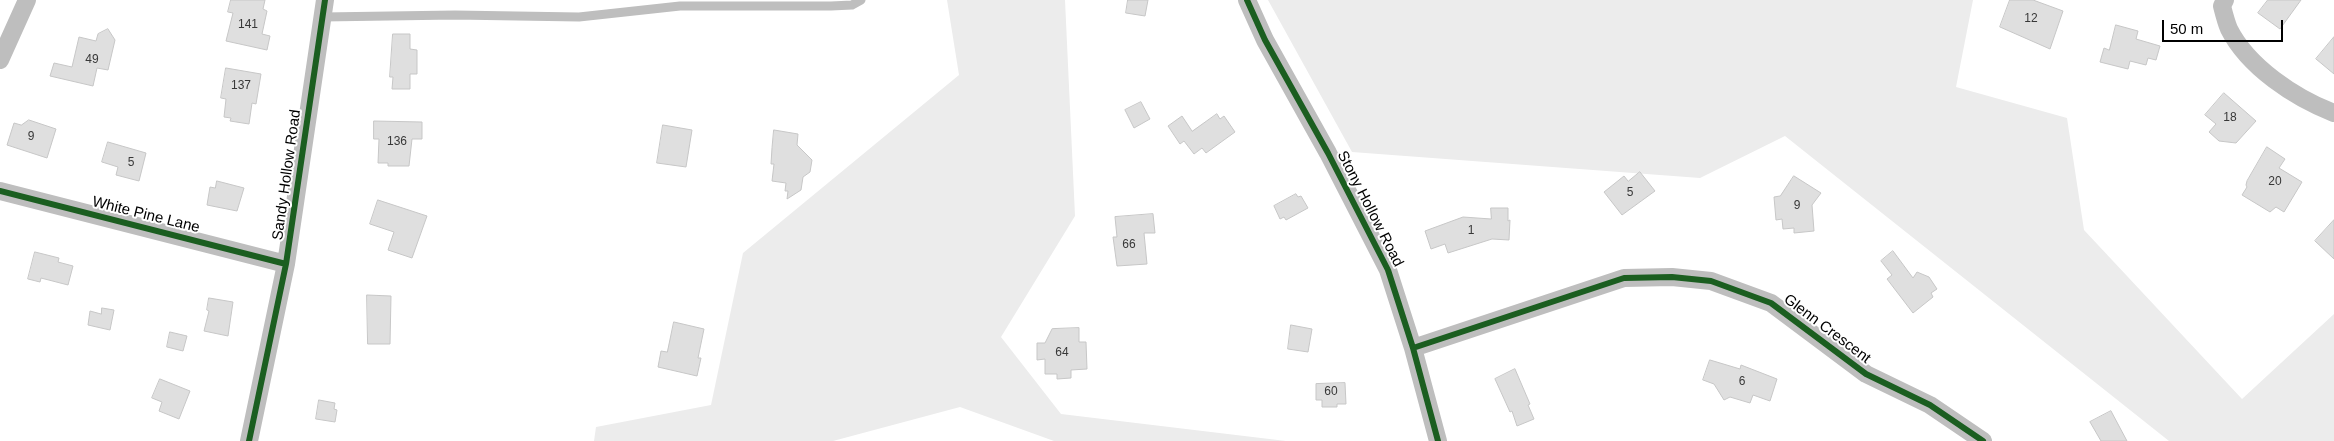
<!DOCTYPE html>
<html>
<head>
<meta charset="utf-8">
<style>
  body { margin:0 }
  #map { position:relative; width:2334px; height:441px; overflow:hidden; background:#fff; font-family:Arial,sans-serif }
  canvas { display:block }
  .scale { position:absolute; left:2162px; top:20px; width:121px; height:22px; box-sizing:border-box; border:2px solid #000; border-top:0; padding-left:6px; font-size:15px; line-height:18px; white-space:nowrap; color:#000; -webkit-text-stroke:4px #fff; paint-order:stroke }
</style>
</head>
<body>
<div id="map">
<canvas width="2334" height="441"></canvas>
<div class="scale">50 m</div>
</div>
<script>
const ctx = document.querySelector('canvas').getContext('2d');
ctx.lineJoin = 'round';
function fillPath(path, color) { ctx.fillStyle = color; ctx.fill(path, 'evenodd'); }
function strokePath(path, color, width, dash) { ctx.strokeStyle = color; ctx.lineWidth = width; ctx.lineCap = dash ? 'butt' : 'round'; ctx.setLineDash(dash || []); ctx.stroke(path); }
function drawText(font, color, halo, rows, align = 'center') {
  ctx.font = font + ' Arial,sans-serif'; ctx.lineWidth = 4; ctx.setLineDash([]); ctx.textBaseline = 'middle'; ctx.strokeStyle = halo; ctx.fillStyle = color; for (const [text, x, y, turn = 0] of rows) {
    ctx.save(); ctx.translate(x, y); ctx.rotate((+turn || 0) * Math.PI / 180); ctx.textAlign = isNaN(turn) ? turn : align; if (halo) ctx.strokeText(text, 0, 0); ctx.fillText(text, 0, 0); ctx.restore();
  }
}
fillPath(new Path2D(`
  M947 0H1065L1075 216 1001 337 1061 414 1286 441H1054L960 407 833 441H594L596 427 711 405 743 253 959 75Z
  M1268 0H1973L1956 87 2067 118 2084 230 2242 399 2334 314V441H2169L1785 136 1700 178 1352 152Z`), '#ececec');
const building = new Path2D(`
  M231 0H265L263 9 267 11 262 34 270 36 267 50 226 41 233 13 228 12Z
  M1128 0H1148L1145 16 1126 13Z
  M2010 0H2033L2063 11 2050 49 2000 27Z
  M2268 0H2301L2280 29 2258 13Z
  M2116 25 2138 31 2136 39 2160 46 2156 60 2148 58 2146 65 2130 61 2128 69 2100 62 2104 48 2109 50Z
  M108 29 115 40 108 70 97 68 93 86 50 76 54 63 72 67 79 37 96 41 98 34Z
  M393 34H410V49L417 50V74H410V89H392L393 77H390Z
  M2334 37V74L2316 59Z
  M226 68 261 74 256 104 252 103 249 124 230 121 231 118 224 117 226 99 221 98Z
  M2224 93 2256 121 2236 143 2219 141 2209 132 2216 124 2205 115Z
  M1141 102 1150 119 1134 128 1125 110Z
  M1217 114 1220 119 1224 116 1235 132 1206 153 1202 148 1194 154 1184 141 1180 144 1168 126 1182 116 1192 131Z
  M29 120 56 129 47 158 7 145 14 123 21 125Z
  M374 121 422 122V139H412L409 166H388V163H378L379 139H374Z
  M663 125 692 130 686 167 657 163Z
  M774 130 798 134 797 145 812 160 810 172 803 177 801 190 787 199 788 191H785L786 183 772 181 774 164H771L772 148Z
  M108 142 146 153 139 181 116 175 118 167 102 162Z
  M2267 147 2285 159 2279 168 2302 182 2284 212 2276 207 2270 212 2242 195 2247 187 2246 185 2247 181Z
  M1640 172 1655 191 1622 215 1604 192 1624 176 1628 181Z
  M1794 176 1821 193 1812 205 1814 231 1794 233V228L1783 229 1782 219 1776 220 1774 197 1780 196Z
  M217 181 244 188 237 211 207 205 210 187 215 188Z
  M1296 194 1298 197 1301 196 1308 208 1286 220 1284 217 1280 219 1274 206Z
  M378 200 427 216 412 258 388 250 394 232 370 224Z
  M1491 208H1508V221L1510 220 1509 240 1492 239 1448 253 1445 244 1431 249 1425 231 1463 217 1491 219Z
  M1153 214 1155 233H1144L1147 264 1117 266 1113 237H1117L1115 217Z
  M2334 220V259L2315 241Z
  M1893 251 1913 278 1917 272 1929 277 1937 289 1931 293 1933 297 1913 313 1887 279 1892 275 1881 261Z
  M35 252 59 258 58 262 73 266 68 285 41 278 40 282 28 279Z
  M367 295 391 296 390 344H368Z
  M209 298 233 302 228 336 204 331 209 311 207 310Z
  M102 308 114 310 110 330 88 325 90 311 101 314Z
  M674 322 704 329 698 358H701L697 376 658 367 661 351 667 352Z
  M1291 325 1312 329 1308 352 1288 349Z
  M1079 328V342H1086L1087 369 1071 370V378L1057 379V374H1045V359L1037 360V343H1045L1052 329Z
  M170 332 187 336 183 351 167 347Z
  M1710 360 1740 369 1741 365 1777 379 1770 401 1753 395 1750 403 1730 397 1724 400 1714 384 1703 380Z
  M1515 369 1530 404 1528 405 1534 419 1517 426 1512 411 1510 412 1495 379Z
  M160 379 190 391 179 419 159 411 162 402 152 398Z
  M1345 383 1346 404H1337V407H1322V400H1316V384Z
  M319 400 335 403 334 409 337 410 335 422 316 419Z
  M2111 411 2127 441H2101L2090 422Z`);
fillPath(building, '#dfdfdf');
strokePath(building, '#c7c7c7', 1);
strokePath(new Path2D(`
  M323 17 455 15 579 17 680 6H831L852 5 861 0`), '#bebebe', 9);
strokePath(new Path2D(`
  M1247 0 1265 40 1328 153 1388 270 1413 348 1438 441
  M2225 0 2222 6C2224 14 2226 22 2229 29 2248 67 2295 98 2334 113
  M0 60 27 0
  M0 191 286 264
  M1413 348 1624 278 1672 277 1711 281 1771 303 1866 374 1930 405 1983 441
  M249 441 286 264 325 0`), '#bebebe', 18);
strokePath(new Path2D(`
  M1247 0 1265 40 1328 153 1388 270 1413 348 1438 441
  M0 191 286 264
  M1413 348 1624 278 1672 277 1711 281 1771 303 1866 374 1930 405 1983 441
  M249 441 286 264 325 0`), '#1b5e20', 6);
drawText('12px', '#383838', null, [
  ["12",2031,19],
  ["141",248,25],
  ["49",92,60],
  ["137",241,86],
  ["18",2230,118],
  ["9",31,137],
  ["136",397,142],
  ["5",131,163],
  ["20",2275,182],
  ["5",1630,193],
  ["9",1797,206],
  ["1",1471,231],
  ["66",1129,245],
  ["64",1062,353],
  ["6",1742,382],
  ["60",1331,392]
]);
drawText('15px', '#000', '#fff', [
  ["Sandy Hollow Road",287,175,-82],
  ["Stony Hollow Road",1370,209,63],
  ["White Pine Lane",146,215,14],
  ["Glenn Crescent",1827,329,37]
]);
</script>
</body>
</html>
